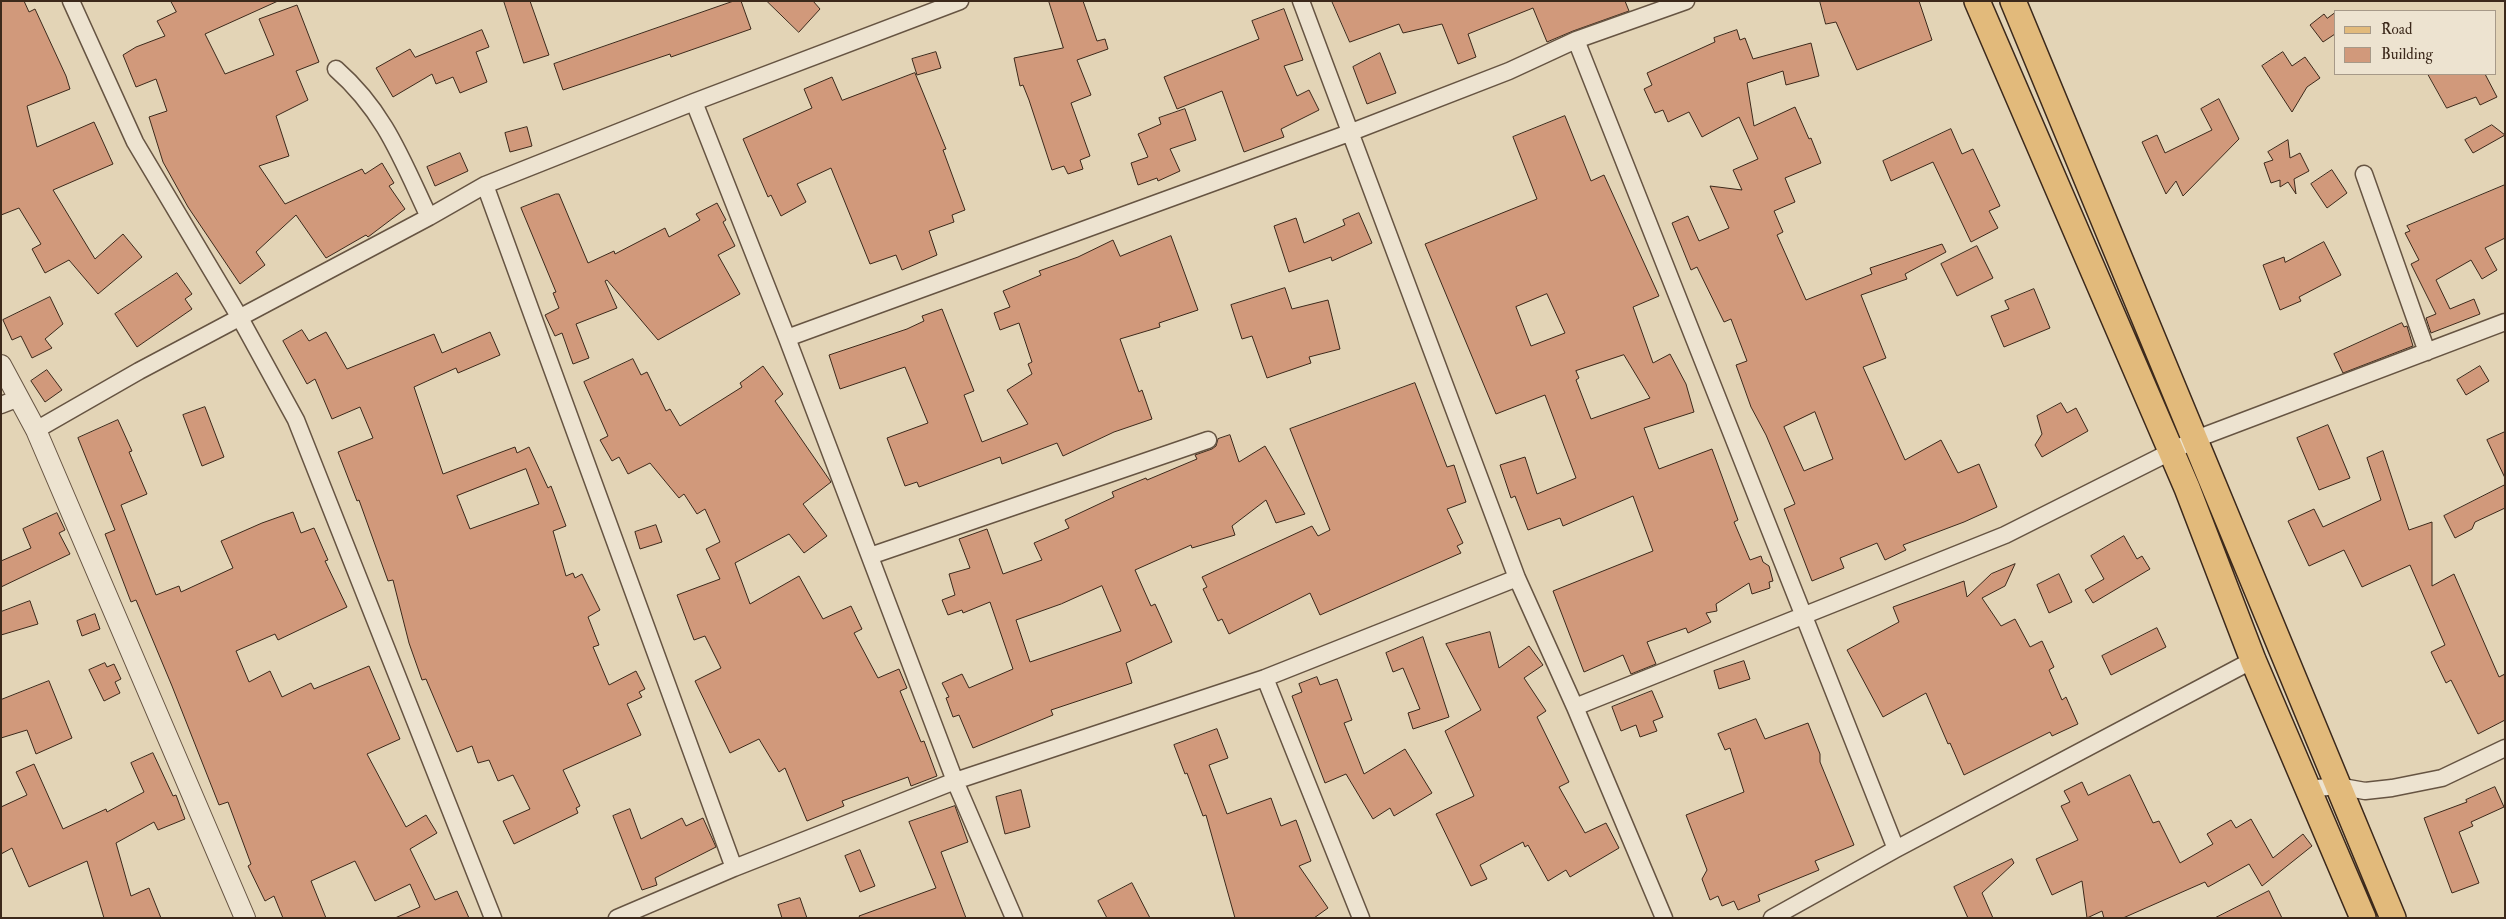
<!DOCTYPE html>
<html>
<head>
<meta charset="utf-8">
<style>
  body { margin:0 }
  #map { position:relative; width:2506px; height:919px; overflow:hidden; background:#e3d4b6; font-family:"IM FELL Double Pica",serif }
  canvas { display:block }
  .frame { position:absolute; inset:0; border:2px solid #3c291b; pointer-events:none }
  .legend { position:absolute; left:2334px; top:10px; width:162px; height:65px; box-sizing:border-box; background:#ede3d0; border:1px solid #a69988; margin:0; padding:6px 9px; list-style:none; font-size:15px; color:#3c291b }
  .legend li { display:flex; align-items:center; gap:10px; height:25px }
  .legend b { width:25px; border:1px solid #a69988 }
</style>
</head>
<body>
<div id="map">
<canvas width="2506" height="919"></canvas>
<div class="frame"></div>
<ul class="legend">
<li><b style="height:6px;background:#e2ba7b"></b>Road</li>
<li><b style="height:14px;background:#d1997b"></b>Building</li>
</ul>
</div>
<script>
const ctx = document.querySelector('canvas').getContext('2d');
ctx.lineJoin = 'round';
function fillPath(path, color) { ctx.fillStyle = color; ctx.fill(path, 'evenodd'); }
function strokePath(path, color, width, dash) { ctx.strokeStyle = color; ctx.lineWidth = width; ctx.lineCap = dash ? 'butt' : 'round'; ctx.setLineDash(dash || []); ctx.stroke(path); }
const building = new Path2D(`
  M1 1H24L29 12 35 9 66 76 70 89 27 106 37 147 94 122 113 164 53 190 95 259 123 234 142 257 98 294 69 260 45 273 32 249 41 244 19 208 1 215Z
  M171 1H278L205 34 225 74 274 55 259 19 297 5 319 62 296 71 308 100 276 116 289 156 259 166 285 204 362 169 365 174 382 163 394 183 389 186 405 209 368 237 366 235 326 258 296 215 256 252 265 265 240 284 188 207 163 162 149 117 167 111 156 79 136 87 123 55 136 47 165 36 157 21 176 12Z
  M504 1H530L549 55 524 63Z
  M734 1H741L751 29 671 57 670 54 563 90 554 64Z
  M767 1H813L820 9 799 32Z
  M1049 1H1083L1097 41 1105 39 1108 49 1077 60 1091 95 1071 103 1090 156 1080 160 1083 169 1068 174 1064 166 1052 170 1029 100 1023 85 1020 86 1014 58 1063 48Z
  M1332 1H1625L1629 11 1573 31 1547 42 1533 8 1468 34 1476 57 1458 64 1442 24 1403 33 1399 24 1350 42Z
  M1820 1H1919L1932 40 1857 70 1836 22 1826 24Z
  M1284 9 1303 60 1284 66 1297 96 1309 90 1319 110 1281 129 1284 137 1244 152 1222 91 1177 109 1164 77 1259 39 1252 21Z
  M2335 13V34L2323 42 2310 25 2324 14 2327 18Z
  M482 30 489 47 476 52 487 82 460 93 453 77 436 84 432 74 393 97 376 68 410 49 415 57Z
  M1737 30 1740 40 1745 38 1753 59 1811 43 1816 64 1819 76 1786 85 1783 71 1747 83 1754 126 1795 107 1809 139 1811 138 1821 163 1785 178 1795 202 1774 211 1783 232 1777 235 1806 300 1872 274 1870 268 1942 244 1946 252 1905 274 1907 279 1861 295 1886 358 1863 367 1905 460 1941 440 1958 473 1979 464 1997 507 1964 522 1903 545 1906 550 1885 560 1877 543 1870 546 1840 558 1844 568 1812 581 1784 509 1795 504 1766 435 1751 407 1736 365 1747 361 1731 319 1724 322 1697 267 1691 270 1672 223 1688 216 1699 241 1729 228 1710 186 1742 190 1733 170 1758 159 1739 117 1702 137 1689 112 1668 122 1663 110 1655 113 1644 89 1652 85 1647 73 1715 42 1714 38ZM1815 412 1833 459 1804 471 1784 427Z
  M936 52 941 68 917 75 912 59Z
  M2283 52 2292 66 2305 57 2320 78 2307 87 2292 112 2262 66Z
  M1380 53 1396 93 1367 104 1353 67Z
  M915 73 946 149 943 150 965 210 952 215 954 222 929 231 937 255 902 270 896 255 870 264 831 168 797 184 806 202 781 216 771 195 768 197 743 139 812 108 804 89 832 77 842 100Z
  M2428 74H2485L2497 97 2480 105 2476 97 2447 108Z
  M2219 99 2239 139 2183 196 2176 181 2166 194 2142 142 2157 135 2165 153 2212 130 2201 109Z
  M1185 109 1196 140 1170 149 1180 171 1158 181 1157 178 1138 185 1131 163 1148 157 1138 134 1161 124 1159 118Z
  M1565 116 1591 181 1604 175 1659 296 1633 307 1653 363 1670 354 1686 384 1694 412 1644 428 1659 469 1712 449 1738 520 1734 522 1750 560 1761 556 1763 562 1769 566 1773 581 1769 582 1770 588 1752 594 1749 583 1716 604 1717 611 1706 613 1711 622 1688 633 1686 628 1647 642 1656 664 1631 674 1623 655 1584 672 1553 591 1653 551 1633 496 1563 526 1560 518 1528 530 1515 496 1511 498 1500 465 1525 457 1537 494 1576 478 1545 395 1496 414 1425 244 1537 199 1513 137ZM1547 294 1565 333 1531 346 1516 307ZM1624 355 1650 398 1591 419 1576 380 1579 378 1576 371Z
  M2492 125 2505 135 2473 153 2465 140Z
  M527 127 532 146 510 152 505 133Z
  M1951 129 1962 154 1973 149 2000 206 1989 211 1998 228 1971 242 1933 162 1891 181 1883 161Z
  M2288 140 2290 158 2300 153 2309 171 2294 179 2296 194 2288 182 2280 187V180L2271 183 2264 163 2273 160 2268 152Z
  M460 153 468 171 435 186 427 167Z
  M2332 170 2347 193 2327 208 2311 184Z
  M2505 185V238L2485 248 2497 270 2482 279 2471 260 2436 280 2450 309 2474 299 2480 314 2431 333 2426 318 2436 314 2411 264 2419 260 2405 233 2410 231 2407 226Z
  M556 194H559L588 263 614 251 615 254 665 228 669 237 700 220 696 214 717 203 726 220 723 222 735 246 718 255 740 294 658 340 607 280 605 281 617 308 576 324 589 358 573 364 562 333 555 336 545 315 559 308 553 293 556 292 521 208Z
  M1359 213 1372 243 1332 261 1331 257 1289 272 1274 226 1296 218 1304 243 1345 225 1343 220Z
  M1171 236 1198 310 1159 323 1160 327 1120 339 1139 392 1142 390 1152 419 1114 432 1063 456 1057 443 1002 464 1000 457 919 487 917 482 905 486 887 438 928 423 905 367 840 389 829 355 907 329 924 321 922 316 942 309 974 391 964 395 982 442 1028 424 1007 390 1032 374 1028 364 1032 362 1019 323 1000 330 994 313 1010 307 1003 291 1041 275 1039 271 1078 257 1113 240 1120 256Z
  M2324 242 2341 275 2299 297 2301 301 2280 310 2263 265 2284 257 2285 262Z
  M1977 246 1993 278 1957 296 1941 264Z
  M177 273 192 294 185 299 192 309 137 347 115 314Z
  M1285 288 1292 309 1328 300 1340 349 1309 357 1311 363 1267 378 1252 336 1242 339 1231 305Z
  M2034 289 2050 328 2004 347 1991 316 2009 309 2005 301Z
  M50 297 63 324 45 339 52 348 32 358 21 336 12 340 3 320Z
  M2402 323 2404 327 2407 326 2413 346 2343 373 2334 354Z
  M302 330 309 341 326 332 347 369 434 334 442 353 490 332 500 355 458 373 456 368 414 387 443 474 515 447 517 453 529 447 548 488 551 486 566 526 553 531 566 576 573 573 575 578 582 574 600 610 588 617 599 645 593 647 609 685 636 671 645 689 639 692 642 697 627 704 641 735 563 770 580 806 576 808 578 813 514 844 503 821 530 809 513 775 498 781 489 760 478 763 472 746 457 752 426 679 422 680 409 643 393 580 388 581 359 500 357 501 338 452 373 438 360 407 332 419 315 379 307 384 283 341ZM526 469 539 504 470 529 457 496Z
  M633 359 641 375 647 372 666 411 670 409 680 426 742 387 740 383 763 366 783 394 775 401 831 482 803 504 827 536 804 553 789 534 735 563 750 604 799 576 823 619 851 606 862 629 854 633 878 678 899 669 907 688 900 691 921 742 924 741 937 776 911 786 908 777 842 801 844 806 807 821 785 768 779 772 759 739 730 753 695 681 721 668 705 636 694 640 677 595 720 579 706 549 720 542 705 509 697 514 684 494 679 498 650 463 628 474 619 457 612 461 600 440 608 436 584 382Z
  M2480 366 2489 381 2466 395 2457 380Z
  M47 370 62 390 45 402 31 381Z
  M1415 383 1447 467 1454 465 1466 502 1447 509 1463 543 1457 546 1461 553 1320 615 1310 593 1229 634 1222 619 1218 621 1203 589 1207 587 1202 577 1312 526 1318 536 1330 530 1290 429Z
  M2061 403 2067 413 2076 408 2088 431 2042 457 2035 445 2042 434 2037 416Z
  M205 407 224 457 202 466 183 415Z
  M118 420 132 451 129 452 147 494 121 505 156 595 179 586 181 592 233 568 221 541 262 523 293 512 301 533 314 528 328 560 325 561 347 607 278 640 275 634 236 651 249 682 270 671 282 697 311 683 314 689 369 666 400 739 367 754 406 827 426 815 437 833 410 849 435 900 457 891 469 918H395L420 907 410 884 375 901 355 861 311 881 326 918H283L274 896 265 901 248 866 251 864 228 802 219 805 172 686 136 600 131 602 105 534 115 530 78 438Z
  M2328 425 2350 478 2319 490 2297 438Z
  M2505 432V478L2487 440Z
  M1230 435 1239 462 1265 446 1305 514 1276 523 1266 500 1232 526 1235 535 1192 548 1191 545 1135 570 1151 606 1155 604 1172 642 1126 663 1132 683 1051 710 1053 715 973 748 959 715 953 717 946 698 949 697 942 683 962 674 969 688 1013 669 990 602 963 613 962 610 948 615 942 600 955 595 949 574 970 568 959 539 987 529 1003 574 1042 560 1034 543 1069 528 1065 520 1114 497 1112 492 1146 478 1147 480 1197 459 1195 455 1212 449 1216 446 1218 439ZM1102 586 1121 631 1030 662 1016 620 1061 604Z
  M2383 451 2409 530 2432 522V586L2454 574 2499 677 2505 674V720L2478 734 2451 680 2446 683 2431 652 2445 645 2410 565 2362 587 2344 550 2309 566 2288 521 2314 509 2323 527 2381 500 2367 458Z
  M2505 485V508L2475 522 2472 529 2455 538 2444 516Z
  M57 513 65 530 59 533 70 554 1 587V561L31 548 23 529Z
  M656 525 662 542 640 549 635 532Z
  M2124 536 2137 559 2142 556 2150 569 2093 603 2085 590 2104 579 2091 556Z
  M2015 564 2005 586 1982 598 2001 626 2015 619 2030 647 2042 641 2054 667 2049 670 2062 700 2066 697 2078 724 2052 736 2050 732 1964 775 1950 743 1948 744 1926 693 1883 717 1847 650 1899 622 1893 607 1964 581 1967 597 1991 574Z
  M2059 574 2072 602 2049 613 2037 585Z
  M30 601 38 624 1 635V612Z
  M95 614 100 629 82 636 77 621Z
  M2157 628 2166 647 2111 675 2102 656Z
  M1490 632 1499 668 1529 646 1543 665 1524 678 1546 711 1537 717 1569 782 1559 787 1585 833 1606 823 1619 848 1570 877 1566 870 1548 881 1528 845 1525 847 1523 842 1480 865 1487 879 1471 886 1436 814 1474 796 1445 731 1481 710 1446 644Z
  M1423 637 1449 717 1413 729 1408 713 1420 709 1403 668 1393 672 1386 653Z
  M1744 661 1750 679 1719 689 1714 671Z
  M105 663 107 667 114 664 121 679 115 682 120 693 104 701 89 670Z
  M1317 677 1320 685 1337 679 1352 720 1344 723 1364 774 1405 749 1432 793 1394 816 1390 808 1373 819 1346 774 1325 783 1292 696 1302 692 1299 684Z
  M49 681 72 738 36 754 27 730 1 738V700Z
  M1652 691 1663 717 1653 721 1657 731 1640 737 1636 725 1621 731 1612 707Z
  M1756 719 1765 739 1808 723 1820 754V762L1854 845 1815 861 1819 870 1758 895 1760 901 1738 910 1734 901 1722 906 1718 896 1710 900 1702 879 1707 870 1686 815 1744 792 1730 748 1725 750 1718 734Z
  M1217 729 1228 758 1209 765 1227 814 1271 798 1281 826 1296 820 1311 861 1299 866 1328 908 1314 918H1235L1206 815 1203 816 1187 773 1185 774 1174 745Z
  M153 753 173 796 176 795 185 819 158 830 154 822 116 843 131 896 149 888 161 918H104L87 861 29 887 12 848 1 854V807L27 795 16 772 34 764 63 829 106 809 107 812 144 792 131 763Z
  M2130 775 2153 823 2159 821 2180 863 2213 844 2207 834 2231 820 2236 828 2251 819 2273 858 2303 834 2312 846 2262 886 2249 864 2208 887 2205 882 2123 918H2104L2102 911 2087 918 2082 881 2052 895 2036 859 2078 840 2061 806 2070 802 2064 791 2082 782 2088 795Z
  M2495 787 2504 807 2471 822 2473 826 2459 832 2479 883 2452 893 2424 818 2467 802 2466 800Z
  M1021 790 1030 827 1005 834 996 797Z
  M955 806 968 842 941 852 966 918H860L859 916 936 888 909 822Z
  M630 809 641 839 682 818 686 826 703 818 716 847 655 878 657 885 642 890 613 816Z
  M860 850 875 886 860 892 845 856Z
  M2012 859 2014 863 1982 893 1993 918H1968L1954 887Z
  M1132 883 1150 918H1107L1098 901Z
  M2269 891 2282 918H2215Z
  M800 898 807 918H782L778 905Z`);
fillPath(building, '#d1997b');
strokePath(building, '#3c291b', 1);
const minor = new Path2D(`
  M71 1 135 142 240 318 296 420 493 918
  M1301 1 1517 578 1575 707 1664 918
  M1576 40 1896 849
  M336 69C385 112 402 160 429 217
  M694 102 787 338 955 781 1014 918
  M2364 174 2427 352
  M485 185 734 868
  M787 338 1349 133 1509 71 1576 40 1686 1
  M1 405 19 398
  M36 430 139 371 429 217 485 185 694 102 960 1
  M870 556 1208 440
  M1265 678 1361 918
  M1575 707 2005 535 2196 439 2505 322
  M2308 789 2337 786 2365 791 2392 788 2442 778 2505 748
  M617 918 734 868 955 781 1265 678 1517 578
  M1772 918 1896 849 2253 660`);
const tertiary = new Path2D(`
  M1 365 36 430 245 918`);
const primary = new Path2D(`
  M1977 1 2187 488 2253 660 2363 918
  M2013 1 2393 918`);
strokePath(minor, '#665442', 19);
strokePath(tertiary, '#665442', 22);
strokePath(primary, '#3c291b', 28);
strokePath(minor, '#ede3d0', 16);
strokePath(tertiary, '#ede3d0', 20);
strokePath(primary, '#e2ba7b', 25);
</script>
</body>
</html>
